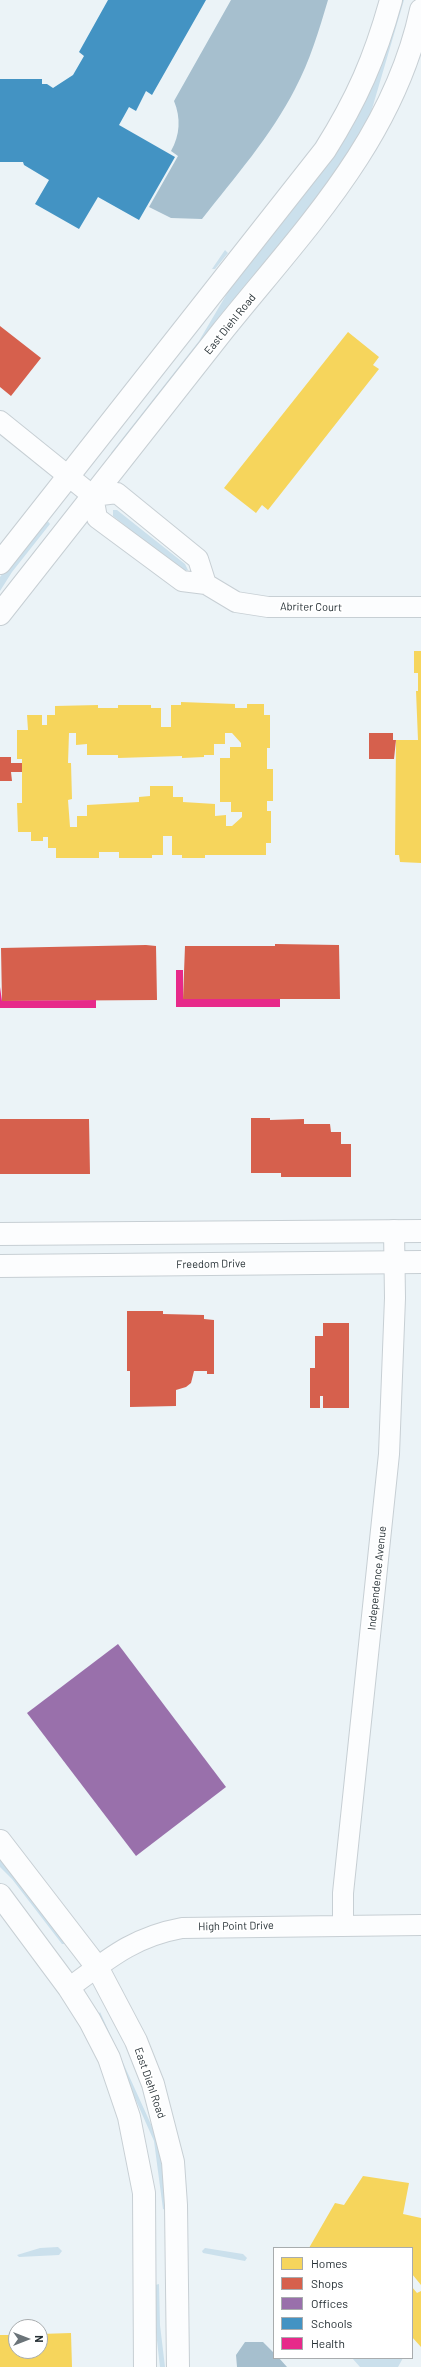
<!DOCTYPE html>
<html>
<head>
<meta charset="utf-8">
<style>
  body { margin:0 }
  #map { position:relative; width:421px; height:2367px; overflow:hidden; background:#ebf3f7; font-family:Barlow,sans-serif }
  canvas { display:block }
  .legend { position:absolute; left:273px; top:2247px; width:140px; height:112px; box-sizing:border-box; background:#fff; border:1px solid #a8acae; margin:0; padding:5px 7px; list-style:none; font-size:12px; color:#263035 }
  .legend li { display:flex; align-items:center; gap:8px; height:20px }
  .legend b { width:20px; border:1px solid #a8acae }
  .north { position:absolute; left:8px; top:2319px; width:40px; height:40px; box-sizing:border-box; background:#fff; border:1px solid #a8acae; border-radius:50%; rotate:90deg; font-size:11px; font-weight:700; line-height:16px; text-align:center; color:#263035 }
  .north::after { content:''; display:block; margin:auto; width:14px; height:18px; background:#6b7479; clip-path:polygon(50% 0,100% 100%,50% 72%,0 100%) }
</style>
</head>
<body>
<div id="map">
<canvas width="421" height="2367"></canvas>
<ul class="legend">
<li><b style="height:11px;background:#f6d55c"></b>Homes</li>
<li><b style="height:11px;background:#d6604d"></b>Shops</li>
<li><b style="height:11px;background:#9970ab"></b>Offices</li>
<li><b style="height:11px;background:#4393c3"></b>Schools</li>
<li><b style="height:11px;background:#e7298a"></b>Health</li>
</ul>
<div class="north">N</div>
</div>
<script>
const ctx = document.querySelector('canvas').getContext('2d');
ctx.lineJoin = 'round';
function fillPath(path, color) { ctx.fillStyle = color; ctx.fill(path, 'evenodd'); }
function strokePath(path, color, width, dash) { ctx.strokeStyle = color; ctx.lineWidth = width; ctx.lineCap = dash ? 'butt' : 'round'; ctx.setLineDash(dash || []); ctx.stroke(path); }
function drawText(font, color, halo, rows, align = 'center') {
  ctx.font = font + ' Barlow,sans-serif'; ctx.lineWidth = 4; ctx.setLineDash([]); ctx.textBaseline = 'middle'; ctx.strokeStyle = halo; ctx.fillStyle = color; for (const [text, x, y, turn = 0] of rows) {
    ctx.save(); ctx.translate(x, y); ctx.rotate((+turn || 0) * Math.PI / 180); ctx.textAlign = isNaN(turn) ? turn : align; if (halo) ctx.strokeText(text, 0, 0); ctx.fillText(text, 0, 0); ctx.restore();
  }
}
fillPath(new Path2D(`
  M400 0H404L367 126 309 211 114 457 111 453 199 341 232 285 328 161Z
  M225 250 228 253 215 269H212Z
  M113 510H117L185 564 188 570 182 571 113 516Z
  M46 519 50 524 12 572 0 591V577Z
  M0 1854 65 1941V1944H62L12 1879 0 1867Z
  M100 2012 159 2142 167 2211 163 2209 154 2141 98 2015Z
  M58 2247 62 2251 59 2255 19 2257 17 2255 40 2248Z
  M205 2248 243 2254 247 2258 245 2261 203 2253 202 2251Z
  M159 2284 160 2325 165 2367H160L155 2323V2285Z
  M352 2358H403L398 2367H360Z`), '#cbe0ec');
fillPath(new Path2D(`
  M231 0H328C319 30 310 61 295 89 271 136 235 177 202 219L171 218 149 207 178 156 171 151C180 135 181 118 174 101Z
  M245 2342H263L274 2353V2358H279L287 2367H237L236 2355Z`), '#a6bfce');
fillPath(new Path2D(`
  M348 332 379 357 373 365 379 369 268 510 262 505 256 513 224 488Z
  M414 651H421V863L400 862 399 855H395L396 740H418L416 691H418V673H414Z
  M181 702 235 704V708H247V704H264V715H270V748H267V769H273V801H267V811H271V843H266V855H205V858H182V855H172V836H163V855H152V858H119V852H99V858H56V848H48V837H43V841H31V832H18L17 803H22V759H17V730H28L27 715H42V725H47V715H55V706L98 705V708H118V705H151V708H161V727H171V705H181ZM69 733H76V745L87 744V755H118V758L182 756V758L204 757V755H214V744H225V733H232L241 743V747H230V758H220V802H231V812H242V817L232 826H226V815L215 816V804L183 802V797H173V786H150V796L139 797V802L87 805V816H77V827H70L68 800 72 799 71 763H68Z
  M363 2176 409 2183 403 2214 421 2218V2285L412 2274V2248H309L335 2203 344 2205Z
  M412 2287 417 2293 421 2291V2347L412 2337Z
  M71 2333 72 2367H0V2335H16V2351H40V2334Z`), '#f6d55c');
fillPath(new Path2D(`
  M0 326 41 358 11 396 0 387Z
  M369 733H393V740H396L394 759H369Z
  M0 757H11V763H22V772H11L12 781H0Z
  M275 944 339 945 340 999H183L185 946H275Z
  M146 945 156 946 157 1000 2 1001 1 948Z
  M251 1118H270V1120L304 1119V1124H330L331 1132H341V1144H351V1177H281V1173H251Z
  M0 1119H89L90 1174H0Z
  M127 1311H163V1314L204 1315V1319L214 1320V1374H207V1371H194L191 1383 186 1387 176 1390V1406L130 1407V1371H127Z
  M323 1323H349V1408H323V1396H320V1408H310V1368H315V1336H323Z`), '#d6604d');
fillPath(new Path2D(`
  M118 1644 226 1787 136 1856 27 1713Z`), '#9970ab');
fillPath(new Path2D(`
  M108 0H206L152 95 146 91 136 111 129 107 119 125 175 157 139 220 98 197 79 229 35 204 49 180 24 165 23 162H0V79H42V84H47L53 88 73 75 84 56 79 52Z`), '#4393c3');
fillPath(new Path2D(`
  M176 970H183V999H280V1007H176Z
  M0 987 2 1001 96 1000V1008H0Z`), '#e7298a');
const street = new Path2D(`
  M0 421 93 496 97 518 182 581 206 584 236 602 268 607H421
  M93 496 117 493 198 559 206 584
  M343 1926V1893L389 1454 395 1298 394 1230
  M69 1988C108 1959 133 1937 182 1928L421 1925`);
const secondary = new Path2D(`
  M0 563 325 150C357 99 375 58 391 0
  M0 614C74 521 147 427 221 333 301 233 393 141 421 10
  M0 1234 421 1231
  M0 1266 421 1262
  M0 1841 97 1967 136 2041 153 2084 173 2162 176 2205 178 2367
  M0 1895 69 1988 90 2021 109 2058 129 2117 144 2193 145 2367`);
strokePath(street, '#c7cfd4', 22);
strokePath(secondary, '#c7cfd4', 24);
strokePath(street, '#fcfdfe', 20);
strokePath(secondary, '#fcfdfe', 22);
drawText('11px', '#263035', '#fff', [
  ["East Diehl Road",230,324,-51],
  ["Abriter Court",311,607,1],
  ["Freedom Drive",211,1264,-1],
  ["Independence Avenue",377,1578,-84],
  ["High Point Drive",236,1926,-1],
  ["East Diehl Road",150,2083,71]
]);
</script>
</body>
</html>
